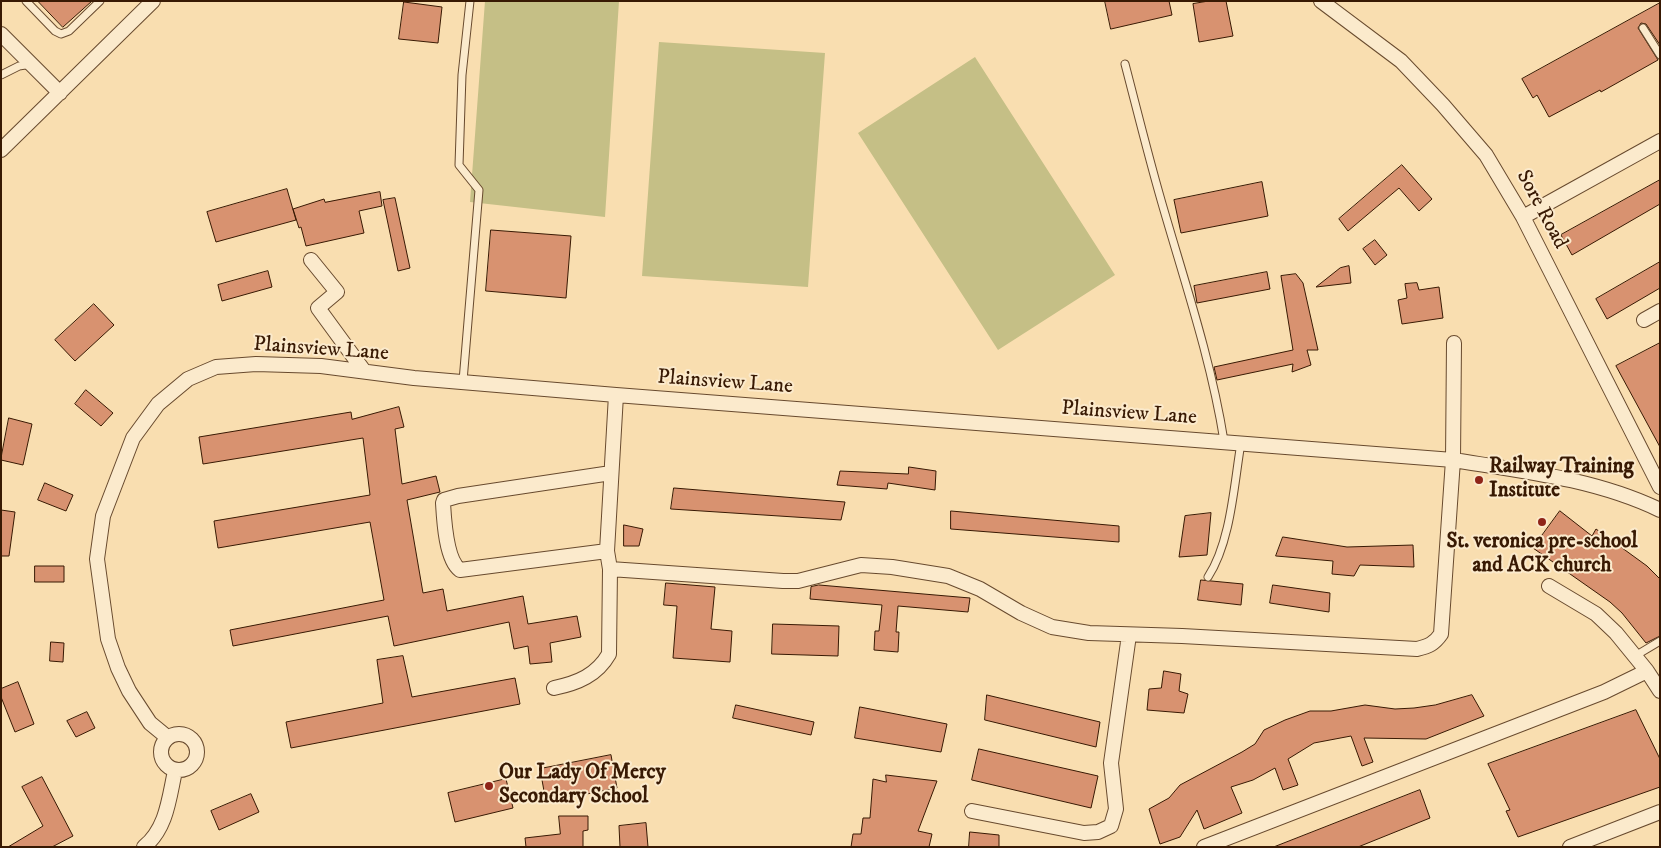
<!DOCTYPE html>
<html>
<head>
<meta charset="utf-8">
<style>
  body { margin:0 }
  #map { position:relative; width:1661px; height:848px; overflow:hidden; background:#f9deb0; font-family:"IM FELL DW Pica",serif }
  canvas { display:block }
  .frame { position:absolute; inset:0; border:2px solid #381903; pointer-events:none }
</style>
</head>
<body>
<div id="map">
<canvas width="1661" height="848"></canvas>
<div class="frame"></div>
</div>
<script>
const ctx = document.querySelector('canvas').getContext('2d');
ctx.lineJoin = 'round';
function fillPath(path, color) { ctx.fillStyle = color; ctx.fill(path, 'evenodd'); }
function strokePath(path, color, width, dash) { ctx.strokeStyle = color; ctx.lineWidth = width; ctx.lineCap = dash ? 'butt' : 'round'; ctx.setLineDash(dash || []); ctx.stroke(path); }
function drawText(font, color, halo, rows, align = 'center') {
  ctx.font = font + ' "IM FELL DW Pica",serif'; ctx.lineWidth = 4; ctx.setLineDash([]); ctx.textBaseline = 'middle'; ctx.strokeStyle = halo; ctx.fillStyle = color; for (const [text, x, y, turn = 0] of rows) {
    ctx.save(); ctx.translate(x, y); ctx.rotate((+turn || 0) * Math.PI / 180); ctx.textAlign = isNaN(turn) ? turn : align; if (halo) ctx.strokeText(text, 0, 0); ctx.fillText(text, 0, 0); ctx.restore();
  }
}
fillPath(new Path2D(`
  M485 1H619L605 217 470 202Z
  M659 42 825 53 808 287 642 276Z
  M975 57 1115 275 998 350 858 133Z`), '#c5bf86');
const building = new Path2D(`
  M38 1H92L63 27Z
  M1105 1H1169L1172 15 1111 29Z
  M1209 1H1226L1233 36 1199 42 1193 4Z
  M404 2 442 7 438 43 399 39Z
  M1660 3V45L1646 24 1641 23 1638 28 1658 60 1601 92 1600 90 1549 117 1537 95 1533 98 1522 79Z
  M1402 165 1432 199 1419 211 1399 188 1348 231 1339 219Z
  M1660 180V204L1572 255 1561 235Z
  M1262 182 1268 216 1181 233 1174 200Z
  M287 189 296 220 216 242 207 212Z
  M380 192 382 206 359 211 364 233 306 246 301 227 299 228 293 209 324 199 325 202Z
  M395 198 410 268 398 271 383 200Z
  M491 230 571 236 566 298 486 291Z
  M1375 240 1387 255 1375 265 1363 249Z
  M1660 262V288L1607 319 1596 299Z
  M1349 266 1351 283 1316 287 1340 268Z
  M268 271 272 287 222 301 218 285Z
  M1267 272 1270 289 1197 303 1194 286Z
  M1296 274 1303 283 1318 350H1307L1311 365 1292 372 1293 364 1217 380 1214 367 1293 350 1281 276Z
  M1417 283 1419 290 1439 287 1443 318 1402 324 1398 300 1407 298 1405 284Z
  M94 304 114 325 75 361 55 340Z
  M1660 343V447L1616 366Z
  M86 390 113 413 101 426 75 404Z
  M399 407 404 427 395 429 402 484 436 476 440 492 407 500 423 593 443 589 447 611 523 596 528 624 577 616 581 637 550 643 552 662 530 664 528 646 514 649 509 622 394 646 388 616 233 646 230 630 384 600 370 522 218 548 214 521 370 495 363 438 203 464 199 437 351 412 352 419Z
  M9 418 32 424 23 465 1 460Z
  M909 467 936 471 935 490 888 483 887 489 837 485 840 471 908 474Z
  M45 483 73 495 66 511 38 500Z
  M674 488 845 502 841 520 671 509Z
  M1 510 15 512 9 556H1Z
  M951 511 1119 526V542L951 529Z
  M1560 511 1592 536 1596 529 1647 566 1660 579V636L1646 643 1622 613 1610 602 1533 548Z
  M1211 513 1207 555 1179 557 1185 516Z
  M624 525 643 529 639 546H624Z
  M1283 537 1347 547 1413 545 1414 567 1360 565 1354 576 1332 574 1333 561 1276 556Z
  M35 566H64V582H35Z
  M1201 580 1243 584 1241 605 1198 600Z
  M666 583 715 587 711 629 732 631 730 662 673 658 677 606 664 605Z
  M819 585 970 598 968 612 898 606 896 632H899L898 652 874 650 875 631H879L882 605 810 599 811 587Z
  M1273 585 1330 593 1329 612 1270 603Z
  M773 624 839 626 838 656 772 654Z
  M51 642 64 643 63 662 50 661Z
  M403 656 412 697 515 678 520 704 291 748 286 722 383 703 377 660Z
  M1164 671 1181 674 1179 691 1188 694 1184 713 1147 710 1149 689 1161 688Z
  M18 682 34 724 15 732 1 697V689Z
  M987 695 1100 722 1096 747 985 720Z
  M1472 695 1484 716 1426 739 1364 738 1373 762 1362 766 1351 736 1314 743 1288 759 1298 785 1283 790 1275 768 1253 780 1231 787 1242 813 1204 829 1197 810 1180 837 1160 844 1149 809 1169 798 1180 785 1242 752 1255 744 1264 730 1285 720 1310 711H1331L1365 705 1395 709 1414 708 1435 705Z
  M736 705 814 722 811 735 733 718Z
  M860 707 947 724 941 752 855 738Z
  M1636 710 1660 759V787L1518 837 1506 811 1510 810 1488 764Z
  M87 712 95 728 76 737 67 721Z
  M979 749 1098 776 1091 808 972 780Z
  M611 755 617 788 546 802 540 769Z
  M886 775 937 781 918 831 932 834 929 847H851L853 834H861L863 818H870L873 779 886 782Z
  M42 777 73 836 52 847H8L43 826 22 787Z
  M506 779 513 808 455 822 448 793Z
  M1420 790 1430 818 1358 847H1274Z
  M251 794 259 812 219 830 211 811Z
  M559 816H588V830L583 831V847H526L525 838 560 834Z
  M646 823 648 847H620L619 826Z
  M970 832 999 835V847H969Z`);
fillPath(building, '#d89270');
strokePath(building, '#381903', 1);
const service = new Path2D(`
  M26 1 55 31 61 34 69 31 100 1
  M1643 28 1660 55
  M1125 64C1137 110 1148 155 1161 200 1184 280 1211 359 1224 441
  M1 75 19 66 32 64
  M463 381 479 190 459 165 462 75 470 1
  M1208 577C1231 542 1234 484 1241 443
  M1635 656 1660 641`);
const minor = new Path2D(`
  M1321 1 1401 61 1443 105 1486 155 1523 217 1660 487
  M1 34 60 93
  M1 150 153 1
  M1523 217 1660 141
  M311 260 337 292 318 308 364 371
  M1644 320 1660 311
  M607 551 460 570C446 560 444 520 443 503L444 500 458 496 611 473
  M610 569 783 581H798L861 565 892 567 948 576 980 589 1021 613 1052 627 1089 633 1182 636 1417 649C1429 646 1434 644 1441 634L1453 460 1454 343
  M1549 586 1596 614 1616 633 1647 671
  M554 688C578 683 597 675 609 654L610 569 607 551 616 395
  M161 752a18 18 0 1 1 36 0a18 18 0 1 1-36 0Z
  M167 737 150 723 129 691 118 668 108 639 97 559 103 516 133 438 158 404 188 379 216 367 256 364 321 366 414 378 616 395 1453 460C1522 471 1596 479 1660 510
  M972 811 1084 833 1098 832 1111 826 1116 809 1111 763 1129 635
  M144 847C167 828 169 798 175 771
  M1204 847 1604 692 1647 671 1660 691
  M1570 847 1660 812`);
strokePath(service, '#684a2e', 9);
strokePath(minor, '#684a2e', 16);
strokePath(service, '#fbeacc', 7);
strokePath(minor, '#fbeacc', 14);
for (const [x, y, r, color] of [
  [1479,480,5,"#8f2418"],
  [1542,522,5,"#8f2418"],
  [489,786,5,"#8f2418"]
]) { const dot = new Path2D(); dot.arc(x, y, r, 0, 2 * Math.PI); ctx.fillStyle = color; ctx.fill(dot); strokePath(dot, '#fbeacc', 2); }
drawText('21px', '#381903', '#fbeacc', [
  ["Sore Road",1541,210,62],
  ["Plainsview Lane",321,350,4],
  ["Plainsview Lane",725,383,4],
  ["Plainsview Lane",1129,414,4]
]);
drawText('bold 21px', '#381903', '#fbeacc', [
  ["Railway Training",1489,468],
  ["Institute",1489,492],
  ["St. veronica pre-school",1542,543,"center"],
  ["and ACK church",1542,567,"center"],
  ["Our Lady Of Mercy",499,774],
  ["Secondary School",499,798]
], 'left');
</script>
</body>
</html>
